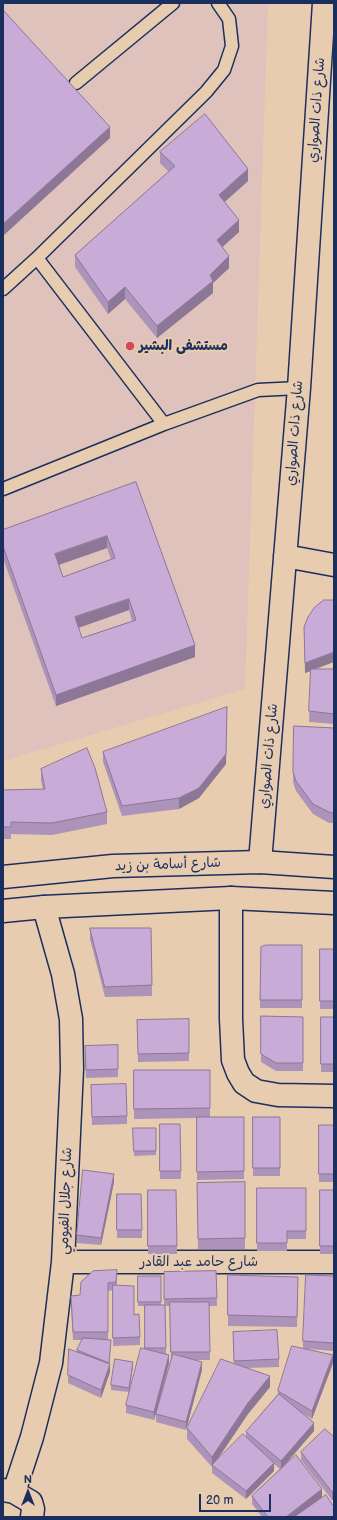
<!DOCTYPE html>
<html>
<head>
<meta charset="utf-8">
<style>
  body { margin:0 }
  #map { position:relative; width:337px; height:1520px; overflow:hidden; background:#e8ccaf; font-family:"Balsamiq Sans",sans-serif }
  canvas { display:block }
  .frame { position:absolute; inset:0; border:4px solid #1b2f5e; pointer-events:none }
  .north { position:absolute; left:8px; top:1472px; width:40px; height:40px; -webkit-text-stroke:3px #e8ccaf; paint-order:stroke; rotate:0deg; font-size:11px; font-weight:700; line-height:16px; text-align:center; color:#1b2f5e }
  .north::after { content:''; display:block; margin:auto; width:14px; height:18px; background:#1b2f5e; clip-path:polygon(50% 0,100% 100%,50% 72%,0 100%) }
  .scale { position:absolute; left:199px; top:1494px; width:72px; height:18px; box-sizing:border-box; border:2px solid #1b2f5e; border-top:0; padding-left:5px; font-size:12px; line-height:14px; white-space:nowrap; color:#1b2f5e; -webkit-text-stroke:3px #e8ccaf; paint-order:stroke }
</style>
</head>
<body>
<div id="map">
<canvas width="337" height="1520"></canvas>
<div class="frame"></div>
<div class="north">N</div>
<div class="scale">20 m</div>
</div>
<script>
const ctx = document.querySelector('canvas').getContext('2d');
ctx.lineJoin = 'round';
function fillPath(path, color) { ctx.fillStyle = color; ctx.fill(path, 'evenodd'); }
function strokePath(path, color, width, dash) { ctx.strokeStyle = color; ctx.lineWidth = width; ctx.lineCap = dash ? 'butt' : 'round'; ctx.setLineDash(dash || []); ctx.stroke(path); }
function drawText(font, color, halo, rows, align = 'center') {
  ctx.font = font + ' "Balsamiq Sans","Playpen Sans Arabic",sans-serif'; ctx.lineWidth = 4; ctx.setLineDash([]); ctx.textBaseline = 'middle'; ctx.strokeStyle = halo; ctx.fillStyle = color; for (const [text, x, y, turn = 0] of rows) {
    ctx.save(); ctx.translate(x, y); ctx.rotate((+turn || 0) * Math.PI / 180); ctx.textAlign = isNaN(turn) ? turn : align; if (halo) ctx.strokeText(text, 0, 0); ctx.fillText(text, 0, 0); ctx.restore();
  }
}
fillPath(new Path2D(`
  M3 3H268L245 689 3 761Z`), '#dec2bb');
const service = new Path2D(`
  M76 83 173 3
  M37 258 164 424
  M3 289 37 258 206 92 224 70 232 46 229 19 218 3
  M3 489 164 424 258 390 299 388`);
const minor = new Path2D(`
  M285 556 334 565
  M260 862 299 388 324 3
  M231 898V1019L233 1060 238 1073 244 1083 256 1091 278 1095 334 1096
  M63 1262H334
  M3 1490 14 1492 31 1502 33 1509 32 1517
  M14 1492 32 1437 51 1363 63 1262 72 1069 71 1019 63 974 44 907`);
const trunk = new Path2D(`
  M3 877 113 866 260 862 334 867
  M3 911 44 907 231 898 334 903`);
strokePath(service, '#1b2f5e', 15);
strokePath(minor, '#1b2f5e', 25);
strokePath(trunk, '#1b2f5e', 25);
strokePath(service, '#e8ccaf', 12);
strokePath(minor, '#e8ccaf', 22);
strokePath(trunk, '#e8ccaf', 22);
fillPath(new Path2D(`
  M160 152 248 181 224 202 239 232 222 247 229 268 213 283V293L157 338 125 299 108 314 75 267V255L169 172 160 163Z
  M136 482 195 657 56 706 3 558V530ZM107 548 111 559 63 577 59 565ZM129 610 132 621 82 638 78 628Z
  M304 627 316 669H334V724L309 722 311 671 305 673Z
  M294 726 334 728V823H329L313 814 296 791 293 782Z
  M103 752 226 764 199 798 179 809 122 816 103 762Z
  M41 769 107 812V824L52 835 11 834V839H3V790L43 789 41 781Z
  M90 928H151L152 996 105 997 90 939Z
  M302 945V1008H260L261 947Z
  M320 949H334V1009H320Z
  M261 1016 303 1017V1071H276L261 1062Z
  M321 1017H334V1072H321Z
  M189 1019V1061L138 1062 137 1020Z
  M118 1045V1077L86 1078 85 1046Z
  M134 1070H210V1117H244V1179L197 1180V1118L134 1119Z
  M91 1093 127 1116V1124L92 1125Z
  M253 1117H280V1176H253Z
  M160 1124H180L181 1179H160Z
  M319 1125H334V1182H319Z
  M133 1128H156V1155L134 1156Z
  M114 1182 101 1245 77 1243V1235Z
  M245 1182V1249H198L197 1183Z
  M257 1188H306V1239H287V1251H257Z
  M148 1190H176L177 1254H148Z
  M320 1190H334V1254H320Z
  M117 1194H141L142 1238H117Z
  M216 1271 217 1306H209L210 1360H194L202 1370 186 1430 156 1422V1414L171 1360 170 1306H165L166 1354 169 1363 154 1420 126 1413V1405L145 1349V1306H138V1276H161V1305H164V1272Z
  M228 1275 298 1287 297 1327 228 1326Z
  M334 1276V1351L308 1349 333 1363 312 1419 302 1413 314 1431 284 1466 322 1497 317 1501 334 1517H262L252 1504V1496L280 1469 274 1464V1471L246 1499 212 1473V1467L187 1439V1428L234 1364 233 1332 279 1359V1367L247 1368 270 1387 248 1414 216 1461 246 1436V1432L278 1394V1391L303 1348V1341Z
  M117 1278V1285L134 1315 140 1337V1345L113 1346V1290L108 1291V1340L111 1344 109 1364 110 1372 101 1398 68 1383V1375L77 1352V1350L83 1340H73L71 1304 80 1295Z
  M133 1366 129 1392 111 1390V1385Z
  M334 1437V1499L332 1500 301 1460V1452Z`), '#ac93b9');
fillPath(new Path2D(`
  M110 127V138L3 236V224Z
  M248 169V181L219 207V195Z
  M239 220V232L217 252V240Z
  M229 256V268L213 283V293L157 338V326Z
  M125 287V299L108 314V302Z
  M107 536V548L55 566V554Z
  M129 599V610L75 629V617Z
  M195 645V657L56 706V695Z
  M334 652V662L305 673V663Z
  M227 707 226 764 199 798 179 809V798Z
  M114 1174V1182L101 1245V1238Z
  M111 1340 109 1365 110 1364V1372L101 1398V1390L109 1363Z
  M169 1355V1363L154 1420V1412Z
  M333 1355V1363L312 1419V1411Z
  M133 1362V1366L129 1392V1388Z
  M202 1362V1370L186 1430V1422Z
  M270 1376V1387L248 1414 213 1466 212 1465V1457L248 1403Z
  M314 1423V1431L281 1469V1461Z
  M274 1463V1471L246 1499V1491Z
  M322 1489V1497L297 1517H286Z
  M334 1491V1499L332 1500V1492Z`), '#8c7896');
const building = new Path2D(`
  M3 10 110 127 3 224Z
  M205 114 248 169 219 195 239 220 217 240 229 256 210 275 213 281 157 326 125 287 108 302 75 255 175 166 160 152Z
  M136 482 195 645 56 695 3 546V530ZM107 536 115 558 63 577 55 554ZM129 599 136 620 82 638 75 617Z
  M324 600H334V652L305 663 304 627 308 617 314 608Z
  M311 669H334V714L309 711Z
  M227 707 226 754 199 788 179 798 122 806 103 752Z
  M294 726 334 728V813L329 812 313 804 296 781 293 772Z
  M87 748 95 768 107 812 52 823 11 822V827H3V790L45 789 41 769Z
  M90 928H151L152 985 105 987Z
  M266 945H302V1000H260L261 947Z
  M320 949H334V1001H320Z
  M261 1016 303 1017V1063H276L261 1054Z
  M321 1017H334V1064H321Z
  M189 1019V1053L138 1054 137 1020Z
  M118 1045V1069L86 1070 85 1046Z
  M134 1070H210V1108L134 1109Z
  M126 1084 127 1116 92 1117 91 1085Z
  M197 1117H244V1171L197 1172Z
  M253 1117H280V1168H253Z
  M160 1124H180L181 1171H160Z
  M319 1125H334V1174H319Z
  M133 1128H156V1151H134Z
  M83 1170 114 1174 101 1238 77 1235Z
  M245 1182V1238L198 1239 197 1183Z
  M257 1188H306V1231H287V1243H257Z
  M148 1190H176L177 1246H148Z
  M320 1190H334V1246H320Z
  M117 1194H141L142 1230H117Z
  M117 1270 116 1282 108 1283V1332H73L71 1296 80 1295 81 1282 93 1271Z
  M216 1271 217 1298 164 1299V1272Z
  M228 1275 298 1277 297 1317 228 1315Z
  M306 1275 334 1276V1343L303 1341Z
  M138 1276H161V1302H138Z
  M113 1285 134 1286V1315L139 1314 140 1337 113 1338Z
  M170 1302H209L210 1352H171Z
  M145 1305H165L166 1348H145Z
  M277 1330 279 1359 234 1361 233 1332Z
  M83 1338 111 1340 109 1363 77 1350Z
  M292 1346 333 1355 312 1411 278 1391Z
  M141 1348 169 1355 154 1412 126 1405Z
  M69 1349 110 1364 101 1390 68 1375Z
  M173 1354 202 1362 186 1422 156 1414Z
  M115 1359 133 1362 129 1388 111 1385Z
  M221 1359 270 1376 248 1403 212 1457 187 1428Z
  M279 1394 314 1423 281 1461 246 1432Z
  M325 1429 334 1437V1491L332 1492 301 1452Z
  M243 1434 274 1463 246 1491 212 1465Z
  M296 1455 322 1489 286 1517H268L252 1496Z
  M326 1495 334 1507V1517H294Z`);
fillPath(building, '#c8abd7');
strokePath(building, '#8c7896', 1);
for (const [x, y, r, color] of [
  [130,346,5,"#d1495b"]
]) { const dot = new Path2D(); dot.arc(x, y, r, 0, 2 * Math.PI); ctx.fillStyle = color; ctx.fill(dot); strokePath(dot, '#e8ccaf', 1.5); }
drawText('14px', '#1b2f5e', '#e8ccaf', [
  ["شارع ذات الصواري",317,110,-86],
  ["شارع ذات الصواري",295,433,-86],
  ["شارع ذات الصواري",269,756,-85],
  ["شارع أسامة بن زيد",168,865,-2],
  ["شارع جلال الفيومي",66,1201,-88],
  ["شارع حامد عبد القادر",199,1262]
]);
drawText('bold 14px', '#1b2f5e', '#e8ccaf', [
  ["مستشفى البشير",139,346]
], 'left');
</script>
</body>
</html>
